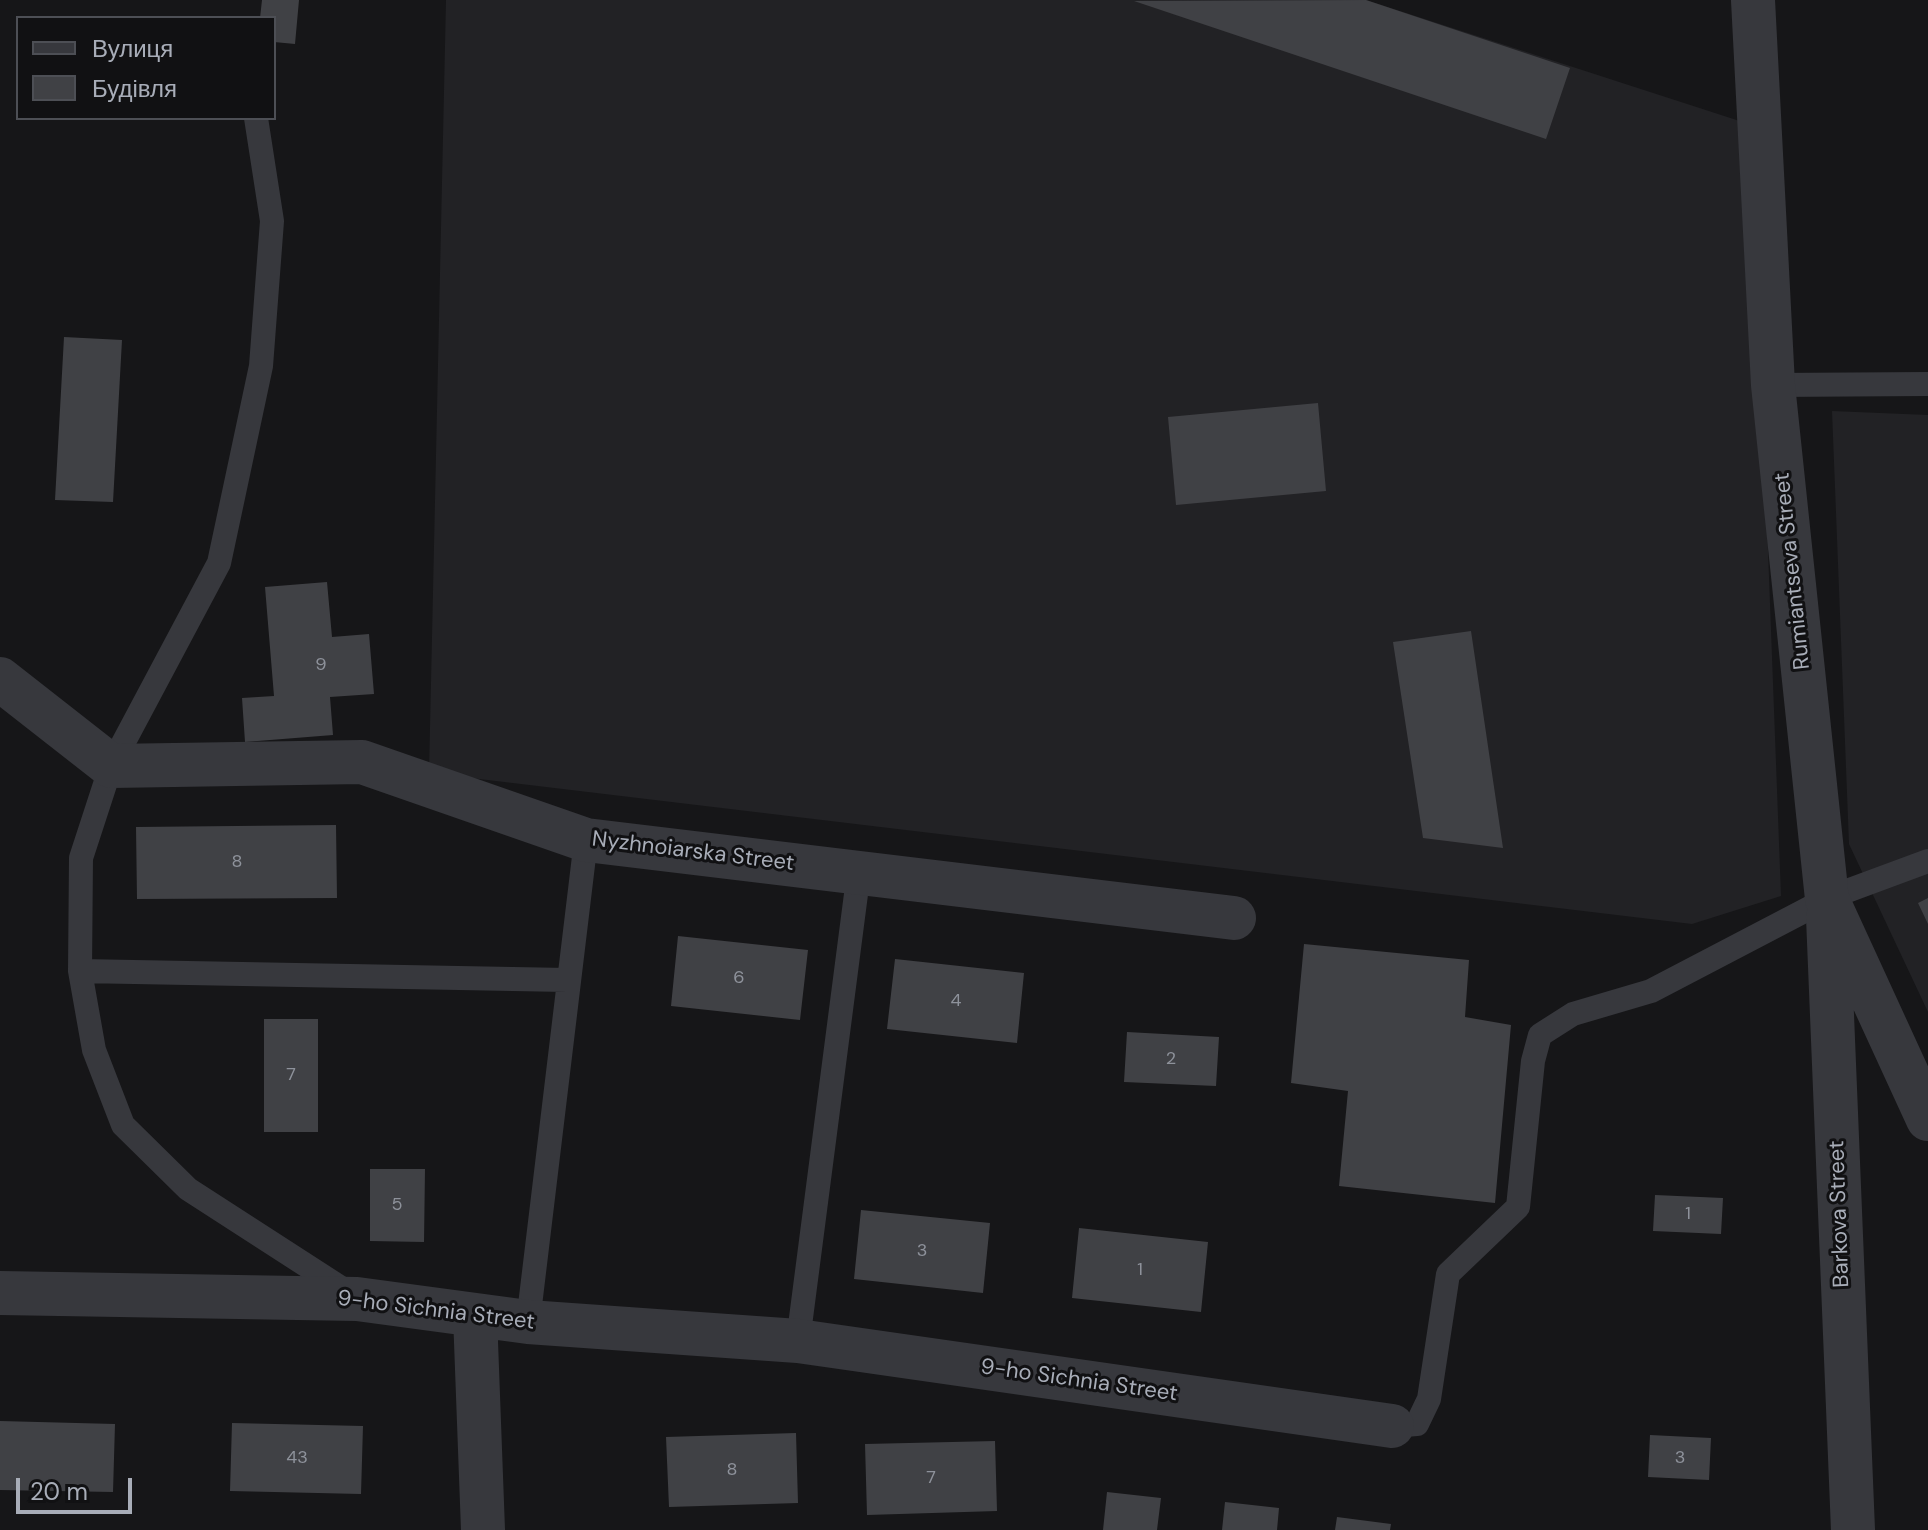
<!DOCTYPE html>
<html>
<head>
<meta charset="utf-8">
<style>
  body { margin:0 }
  #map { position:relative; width:1928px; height:1530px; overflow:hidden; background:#161618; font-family:"DM Sans",sans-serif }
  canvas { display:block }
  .legend { position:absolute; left:16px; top:16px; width:260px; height:104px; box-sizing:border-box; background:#111113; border:2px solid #4d4f55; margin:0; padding:10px 14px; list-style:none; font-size:24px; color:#a8adb8 }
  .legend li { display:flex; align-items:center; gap:16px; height:40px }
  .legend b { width:40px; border:2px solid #4d4f55 }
  .scale { position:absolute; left:16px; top:1478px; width:116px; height:36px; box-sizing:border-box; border:4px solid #a8adb8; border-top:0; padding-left:10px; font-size:24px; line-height:28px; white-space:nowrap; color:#a8adb8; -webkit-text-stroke:6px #111113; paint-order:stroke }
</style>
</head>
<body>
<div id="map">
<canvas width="1928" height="1530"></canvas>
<ul class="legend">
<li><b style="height:10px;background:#37383d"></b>Вулиця</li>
<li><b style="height:22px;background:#404145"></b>Будівля</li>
</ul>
<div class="scale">20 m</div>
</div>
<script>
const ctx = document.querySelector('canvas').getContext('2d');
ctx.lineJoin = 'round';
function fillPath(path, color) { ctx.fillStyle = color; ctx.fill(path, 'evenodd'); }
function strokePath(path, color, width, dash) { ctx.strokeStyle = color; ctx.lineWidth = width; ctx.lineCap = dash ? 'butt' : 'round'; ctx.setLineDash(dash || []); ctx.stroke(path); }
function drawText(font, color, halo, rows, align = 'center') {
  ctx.font = font + ' "DM Sans",sans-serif'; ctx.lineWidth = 6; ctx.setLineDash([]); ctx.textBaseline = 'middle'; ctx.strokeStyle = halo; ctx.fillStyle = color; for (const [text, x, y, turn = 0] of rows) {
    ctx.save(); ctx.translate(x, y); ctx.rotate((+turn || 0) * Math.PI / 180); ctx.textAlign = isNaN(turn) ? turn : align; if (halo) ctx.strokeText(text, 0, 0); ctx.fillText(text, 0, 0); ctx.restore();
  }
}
fillPath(new Path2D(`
  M446 0H1366L1752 125 1781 896 1692 924 429 773Z
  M1832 411 1928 415V1012L1849 844Z`), '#222225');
fillPath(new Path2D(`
  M262 0H299L295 44 274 42V18H260Z
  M1366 0 1570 68 1546 139 1134 1Z
  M64 337 122 340 113 502 55 500Z
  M1318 403 1326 491 1176 505 1168 417Z
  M327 582 332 637 369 634 374 694 330 697 333 735 245 742 242 698 274 696 265 587Z
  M1471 631 1503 848 1423 838 1393 642Z
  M336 825 337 898 137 899 136 827Z
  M1928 898V924L1918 903Z
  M678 936 808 950 800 1020 671 1006Z
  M1304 944 1469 960 1465 1017 1511 1025 1495 1203 1339 1186 1348 1091 1291 1083Z
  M895 959 1024 973 1017 1043 887 1029Z
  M264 1019H318V1132H264Z
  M1127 1032 1219 1037 1216 1086 1124 1082Z
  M370 1169H425L424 1242 370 1241Z
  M1655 1195 1723 1198 1721 1234 1653 1231Z
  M861 1210 990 1223 983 1293 854 1279Z
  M1079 1228 1208 1242 1201 1312 1072 1298Z
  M0 1421 115 1424 113 1492 0 1490Z
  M232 1423 363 1426 361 1494 230 1491Z
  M796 1433 798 1503 669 1507 666 1437Z
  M1650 1435 1711 1438 1709 1480 1648 1477Z
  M995 1441 997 1511 867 1515 865 1444Z
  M1107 1492 1161 1498 1157 1530H1103Z
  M1225 1502 1279 1508 1277 1530H1222Z
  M1337 1517 1391 1524 1390 1530H1335Z`), '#404145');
strokePath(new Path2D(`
  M256 118 272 221 261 366 219 563 111 766 81 858 80 971 94 1050 123 1125 188 1189 349 1293
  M1773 385 1928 384
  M1828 898 1928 861
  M80 971 567 980
  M528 1322 586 840
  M798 1341 859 871
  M1392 1426 1417 1424 1429 1399 1448 1274 1518 1207 1533 1061 1540 1035 1573 1014 1651 991 1827 899`), '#37383d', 24);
strokePath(new Path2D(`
  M1753 0 1773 385 1827 899 1928 1119
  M0 679 111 766 362 762 586 840 1234 918
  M1828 917 1853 1530
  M0 1293 357 1299 528 1322 798 1341 1392 1426
  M475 1315 483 1530`), '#37383d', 44);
drawText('18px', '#8e929b', null, [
  ["9",321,665],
  ["8",237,862],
  ["6",739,978],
  ["4",956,1001],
  ["2",1171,1059],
  ["7",291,1075],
  ["5",397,1205],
  ["1",1688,1214],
  ["3",922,1251],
  ["1",1140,1270],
  ["43",297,1458],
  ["3",1680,1458],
  ["8",732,1470],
  ["7",931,1478]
]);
drawText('22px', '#a8adb8', '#111113', [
  ["Rumiantseva Street",1793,571,-96],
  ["Nyzhnoiarska Street",693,852,7],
  ["Barkova Street",1840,1214,-92],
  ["9-ho Sichnia Street",436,1311,7],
  ["9-ho Sichnia Street",1079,1381,8]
]);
</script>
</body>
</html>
